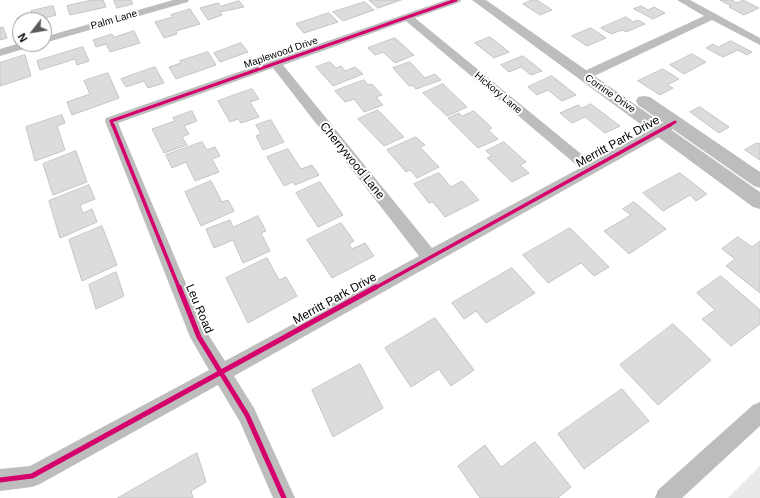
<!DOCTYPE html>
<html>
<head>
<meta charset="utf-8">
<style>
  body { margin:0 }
  #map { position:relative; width:760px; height:498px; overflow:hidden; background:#fff; font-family:Helvetica,sans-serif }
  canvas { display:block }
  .north { position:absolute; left:12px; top:12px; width:40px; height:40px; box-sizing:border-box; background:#fff; border:1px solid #999; border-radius:50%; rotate:239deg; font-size:11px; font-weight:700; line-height:16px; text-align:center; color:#000 }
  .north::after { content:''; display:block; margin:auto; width:14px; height:18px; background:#595959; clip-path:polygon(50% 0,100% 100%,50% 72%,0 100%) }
</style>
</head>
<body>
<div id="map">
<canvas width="760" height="498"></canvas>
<div class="north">N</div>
</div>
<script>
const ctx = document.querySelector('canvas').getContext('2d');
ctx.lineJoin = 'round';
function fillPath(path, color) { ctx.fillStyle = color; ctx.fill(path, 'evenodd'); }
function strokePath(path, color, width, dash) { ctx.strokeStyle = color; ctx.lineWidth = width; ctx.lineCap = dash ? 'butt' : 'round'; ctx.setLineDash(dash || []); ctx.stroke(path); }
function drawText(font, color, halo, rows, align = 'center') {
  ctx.font = font + ' Helvetica,sans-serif'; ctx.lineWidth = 4; ctx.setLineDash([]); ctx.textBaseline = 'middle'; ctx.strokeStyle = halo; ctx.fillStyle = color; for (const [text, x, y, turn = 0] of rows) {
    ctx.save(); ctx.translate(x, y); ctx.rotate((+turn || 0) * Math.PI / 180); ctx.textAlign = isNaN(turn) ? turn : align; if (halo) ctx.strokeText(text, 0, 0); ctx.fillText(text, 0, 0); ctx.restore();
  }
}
fillPath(new Path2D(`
  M760 466V498H728Z`), '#e9e9e9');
const building = new Path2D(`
  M92 0H103L106 7 70 15 67 6Z
  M114 0H131L133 4 117 8Z
  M369 0H401L378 8Z
  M532 0H537L552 10 540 15 523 4Z
  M720 0H731L737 3 743 0 759 8 744 15 729 7 731 6Z
  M239 1 244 7 220 12 222 15 208 20 200 8 218 3 221 6Z
  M365 2 374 10 343 21 333 12Z
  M53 6 56 15 37 20H20V32L17 18 32 14 31 11Z
  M641 6 648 10 654 7 665 13 653 19 634 9Z
  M190 9 200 24 176 31 177 34 164 38 155 22 173 17 171 15Z
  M329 13 338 22 304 33 296 24Z
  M626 17 633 22 638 20 645 24 626 32 622 30 611 34 601 28Z
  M3 27 7 38 0 40V28Z
  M591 28 606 38 587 46 572 36Z
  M134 31 140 43 110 52 106 44 96 47 93 40 112 34 114 37Z
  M490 37 503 47 509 52 494 58 475 43Z
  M395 38 414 55 395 63 383 52 375 55 368 48Z
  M731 41 752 52 747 55 738 50 723 57 706 48 713 44 718 47Z
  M241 43 248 52 220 62 214 53Z
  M83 47 89 61 77 65 75 59 40 70 37 61Z
  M208 52 216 65 176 79 169 67 181 63 180 61Z
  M692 54 706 62 684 74 670 65Z
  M25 55 31 76 0 86V63Z
  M523 56 542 71 531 75 521 67 509 72 501 65Z
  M330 62 336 68 341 66 345 71 355 67 363 74 333 86 316 67Z
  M410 62 425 78 435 74 441 80 416 89 412 85 409 86 393 68Z
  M155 67 164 83 148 88 144 81 126 87 121 79Z
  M663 69 679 79 667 85 673 88 660 95 638 81Z
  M108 73 119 98 72 115 67 102 90 94 84 81Z
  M552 76 576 95 562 101 548 90 537 95 528 87Z
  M364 80 368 85 372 84 382 95 376 97 383 105 364 112 354 99 345 102 335 91Z
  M443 84 467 107 447 116 423 93Z
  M252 89 259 99 250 102 259 117 241 123 238 119 230 122 218 101Z
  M591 104 620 126 605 133 585 117 572 123 560 113 578 105 582 108Z
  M700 107 729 127 719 133 690 112Z
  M378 110 404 137 384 146 358 119Z
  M192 111 197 121 184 126 189 134 182 137 187 145 164 153 152 129 175 121 173 118Z
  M474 111 492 128 488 130 498 139 478 148 448 118 459 113 462 116Z
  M62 115 65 123 57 126 65 150 35 161 26 127Z
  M271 120 284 142 263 150 256 136 261 134 256 125Z
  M416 137 425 145 420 147 439 167 417 178 410 170 406 172 387 150Z
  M202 142 207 150 215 147 220 156 212 159 219 172 195 181 186 162 172 168 166 155Z
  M504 142 526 162 520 165 529 173 512 182 487 158 492 156 486 151Z
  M757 143 760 144V160L745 150Z
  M288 149 301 169 312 165 319 175 295 185 293 182 284 186 267 157Z
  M76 151 87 182 53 195 43 164Z
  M439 173 451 187 462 181 479 200 445 217 433 202 429 203 414 184Z
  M680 173 707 194 696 201 690 195 663 211 643 193Z
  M211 181 222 202 228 200 234 211 201 226 185 192Z
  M320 182 343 215 318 227 296 193Z
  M89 185 95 199 80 205 83 213 92 209 97 222 60 238 49 201Z
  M634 202 666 229 629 254 604 231 631 215 623 209Z
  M258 216 266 231 261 233 270 251 243 263 233 240 214 248 206 229 230 220 233 227Z
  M341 223 354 241 349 244 352 249 365 243 374 256 332 278 307 240Z
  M102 226 117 265 82 281 69 240Z
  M570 228 609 267 594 276 581 263 548 283 523 255Z
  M738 237 752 247 760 241V293L726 266 735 259 722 249Z
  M267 258 279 280 286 277 297 296 248 323 226 278Z
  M512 268 535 293 486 323 476 311 464 319 452 303Z
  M116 272 124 296 96 309 89 285Z
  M721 276 760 310V324L731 346 702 319 715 310 697 293Z
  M435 318 474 370 451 386 439 369 411 387 385 348Z
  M673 324 711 360 658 405 620 365Z
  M360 364 383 408 333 437 312 390Z
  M622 389 649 421 584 469 558 434Z
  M535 442 571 487 558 498H480L458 466 485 445 501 467Z
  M197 453 206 482 191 491 193 498H118Z`);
fillPath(building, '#dcdcdc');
strokePath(building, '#c4c4c4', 1);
fillPath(new Path2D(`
  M173 0H189L188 2 44 43V37Z
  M446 0H461L460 2 415 18 591 162 670 119 675 118 680 119 681 122 680 125 234 376 254 408 295 498H273L240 422 218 385 40 484 32 487 0 491V469L30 466 209 370 190 337 105 121 106 118ZM406 21 580 168 432 248 283 65ZM273 68 419 256 225 361 206 331 118 123Z
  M677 0H690L760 38V45L712 20 588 79H580L578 76 580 73 704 16Z
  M20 43 36 44 34 46 0 56V49Z
  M760 402V426L682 498H655L658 490 753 405Z`), '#bdbdbd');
fillPath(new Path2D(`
  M472 0H486L760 192V209L753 207Z
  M644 96 650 97 760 172V188L754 186 638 105 636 101 638 97Z`), '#bdbdbd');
strokePath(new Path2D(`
  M113 126 111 121 456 0
  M668 126 675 122`), '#d6006c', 3);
strokePath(new Path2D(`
  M113 125 179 288
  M375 288 670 125`), '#d6006c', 3.5);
strokePath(new Path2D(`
  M179 287 199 337 247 415 284 498
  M0 480 32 476 376 287`), '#d6006c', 5);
drawText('10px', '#000', '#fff', [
  ["Palm Lane",114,20,-16],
  ["Maplewood Drive",281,53,-19],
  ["Hickory Lane",498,93,40],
  ["Corrine Drive",610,94,35]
]);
drawText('12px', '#000', '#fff', [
  ["Merritt Park Drive",618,142,-29],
  ["Cherrywood Lane",352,161,51],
  ["Merritt Park Drive",335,299,-29],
  ["Leu Road",199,309,67]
]);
</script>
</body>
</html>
